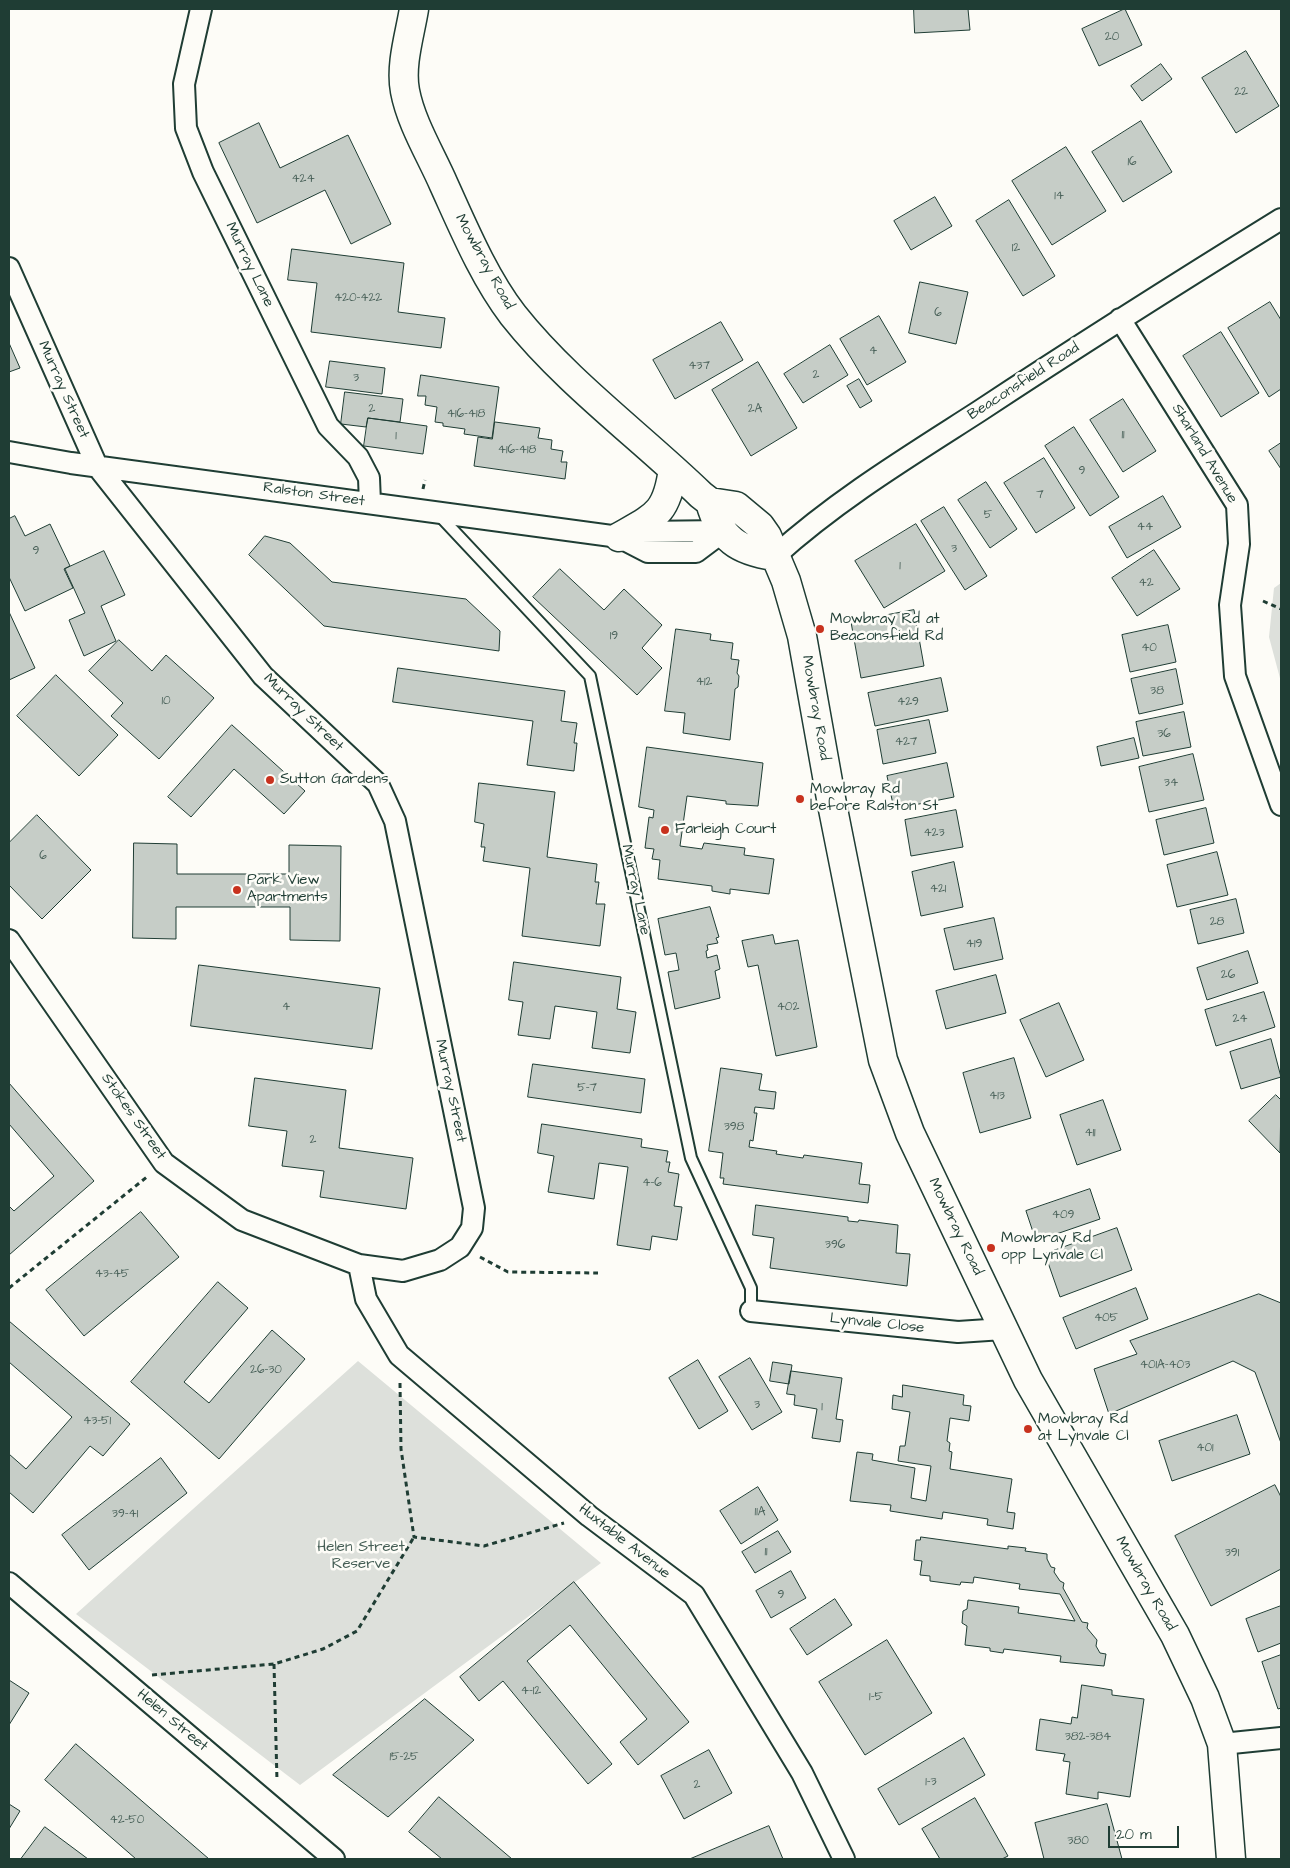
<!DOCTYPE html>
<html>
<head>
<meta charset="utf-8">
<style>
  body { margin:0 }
  #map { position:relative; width:1290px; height:1868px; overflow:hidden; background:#fdfcf7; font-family:"Architects Daughter",sans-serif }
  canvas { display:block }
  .frame { position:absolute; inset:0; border:10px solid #1f3d34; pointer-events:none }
  .scale { position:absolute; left:1108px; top:1826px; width:71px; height:22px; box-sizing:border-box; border:2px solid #1f3d34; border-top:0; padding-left:6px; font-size:15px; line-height:18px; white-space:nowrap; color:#1f3d34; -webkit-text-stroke:4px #fdfcf7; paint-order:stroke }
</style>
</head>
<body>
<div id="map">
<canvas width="1290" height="1868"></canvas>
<div class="frame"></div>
<div class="scale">20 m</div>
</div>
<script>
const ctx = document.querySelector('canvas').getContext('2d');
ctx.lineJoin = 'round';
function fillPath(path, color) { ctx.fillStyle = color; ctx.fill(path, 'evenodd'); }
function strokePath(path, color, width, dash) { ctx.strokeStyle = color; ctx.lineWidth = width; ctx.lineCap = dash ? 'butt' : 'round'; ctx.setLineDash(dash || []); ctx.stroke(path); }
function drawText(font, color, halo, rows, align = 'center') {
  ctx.font = font + ' "Architects Daughter",sans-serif'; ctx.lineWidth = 5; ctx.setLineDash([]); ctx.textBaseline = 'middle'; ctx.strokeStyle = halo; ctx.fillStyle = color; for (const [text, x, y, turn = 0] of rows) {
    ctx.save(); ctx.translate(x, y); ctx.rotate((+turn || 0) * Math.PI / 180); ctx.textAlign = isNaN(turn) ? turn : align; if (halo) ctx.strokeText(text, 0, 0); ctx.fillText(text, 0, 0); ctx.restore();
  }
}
fillPath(new Path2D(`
  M1281 583V682L1269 637 1274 588Z
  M358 1361 601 1563 300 1785 76 1614Z`), '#dde0db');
const building = new Path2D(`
  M914 9H968L970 30 915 33Z
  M1125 9 1142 45 1099 66 1082 29Z
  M1246 51 1279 106 1236 133 1202 78Z
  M1161 64 1172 79 1142 101 1131 86Z
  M1141 121 1172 172 1123 202 1092 152Z
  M259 123 280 168 348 135 391 224 351 244 325 190 257 223 219 143Z
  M1066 147 1106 211 1052 245 1012 181Z
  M935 197 952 226 911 250 894 221Z
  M1009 200 1055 276 1023 296 976 221Z
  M292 249 404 263 398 312 445 318 441 348 311 332 317 283 288 280Z
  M920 282 968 292 956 344 909 333Z
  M1270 302 1281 320V389L1269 397 1228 328Z
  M879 316 906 362 867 385 840 339Z
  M721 322 743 360 675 399 653 360Z
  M1221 332 1259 393 1221 417 1183 356Z
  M9 343 20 368 9 372Z
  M830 345 848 375 803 403 784 374Z
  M330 361 385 368 382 394 326 387Z
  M758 362 797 428 751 456 712 390Z
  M421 375 499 387 492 438 464 434 465 429 443 426V423L435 422 437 407 425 405 426 396H418Z
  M859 379 872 401 860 408 847 386Z
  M345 392 403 399 400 422 368 418 366 427 341 424Z
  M1123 399 1156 451 1123 472 1090 420Z
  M368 418 427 426 423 454 364 446Z
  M495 422 540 428 538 438 552 440 551 449 563 451 561 462H567L565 479 474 466 478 437 492 439Z
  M1074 427 1119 497 1090 516 1045 446Z
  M1281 443V469L1269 451Z
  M1044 458 1075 508 1036 533 1004 483Z
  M986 482 1017 529 990 548 958 500Z
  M1163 496 1181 527 1127 558 1109 527Z
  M944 507 987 576 965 590 921 521Z
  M15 516 25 536 50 524 70 566 64 569 73 588 25 611 9 577V519Z
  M916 524 945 571 884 608 855 561Z
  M265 536 290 543 332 582 466 599 500 631 499 651 324 626 249 555Z
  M1154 550 1180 589 1137 616 1112 578Z
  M104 551 125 595 101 606 116 641 84 656 69 620 85 613 65 569Z
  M560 569 604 610 624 589 662 625 642 648 662 668 637 695 533 597Z
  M914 610 924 666 861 678 851 622Z
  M10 614 35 668 9 680V615Z
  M1168 625 1176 662 1130 672 1122 635Z
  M676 629 711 634 710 640 733 643 731 659 739 660 737 673 739 676 738 687 735 689 730 740 683 733 685 713 665 711Z
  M119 640 152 671 166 655 214 698 159 759 111 716 123 703 89 671Z
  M398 668 565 691 561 721 577 723 574 743H577L574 771 527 765 533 721 393 702Z
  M1176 669 1183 704 1139 714 1131 679Z
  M56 675 118 735 79 776 17 716Z
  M941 678 948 711 875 726 868 693Z
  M1184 712 1191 747 1143 756 1136 722Z
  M929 720 936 753 883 764 877 730Z
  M232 725 305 791 284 814 234 769 191 817 168 797Z
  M1134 738 1139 758 1101 766 1097 747Z
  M647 747 763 763 758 806 726 804V801L687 796 680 846 702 849 704 843 745 848 744 855 774 859 769 894 730 889V894L712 891V886L658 879 660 860 652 859 654 849 645 848 649 817 653 818 654 810 639 807Z
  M1193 754 1204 800 1149 812 1139 767Z
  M947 763 954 797 894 809 887 776Z
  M479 783 555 792 547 857 597 864 595 882H599L596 904H605L600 946 522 936 530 868 483 861 485 847H481L484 824 475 822Z
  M1206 808 1214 843 1164 855 1156 820Z
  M956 810 963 847 911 856 905 820Z
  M37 815 91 870 42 919 9 885V843Z
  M134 843 177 844V874H289V845L341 846 340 941 290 940V907H176V939L133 938Z
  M1217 852 1228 895 1177 907 1167 865Z
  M954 862 963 907 921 916 912 872Z
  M1236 899 1244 933 1198 944 1190 910Z
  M710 907 719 937 716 938 718 943 707 945 708 950 706 951 707 958 717 955 720 969 715 971 720 998 675 1009 668 972 679 970 676 953 665 955 658 919Z
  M994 918 1003 959 954 970 944 929Z
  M773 935 775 944 798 940 817 1047 776 1056 758 965 748 967 742 941Z
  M1248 951 1258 983 1207 1000 1197 968Z
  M514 962 621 977 617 1009 636 1012 630 1053 592 1048 597 1012 555 1006 550 1039 518 1035 523 1002 509 1000Z
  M199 965 380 988 372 1049 191 1026Z
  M996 975 1006 1013 946 1029 936 991Z
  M1264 992 1275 1027 1216 1046 1205 1010Z
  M1059 1003 1084 1060 1046 1077 1020 1020Z
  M1271 1039 1281 1077 1241 1089 1230 1052Z
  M1014 1058 1031 1118 980 1133 963 1073Z
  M533 1064 645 1079 641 1113 528 1097Z
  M721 1068 762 1074 759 1090 776 1092 774 1109 755 1107 754 1113H757L753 1141 750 1140 749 1147 777 1151 776 1154 803 1158 804 1155 862 1163 859 1184 870 1185 868 1203 723 1184 724 1178H720L723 1153 709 1151Z
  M255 1078 346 1090 339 1148 413 1158 406 1209 320 1197 324 1171 282 1166 287 1131 249 1126Z
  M9 1083 94 1181 9 1255V1206L14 1211 54 1176 9 1124Z
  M1276 1095 1281 1100 1280 1153 1249 1121Z
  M1103 1100 1121 1150 1077 1165 1060 1115Z
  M542 1124 642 1139 641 1147 668 1151 666 1162H670L668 1172 679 1174 674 1206 682 1207 677 1240 652 1236 650 1250 617 1245 628 1167 599 1163 594 1199 548 1192 554 1156 538 1153Z
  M1090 1189 1100 1219 1036 1241 1026 1211Z
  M756 1205 848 1217V1221L858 1222 859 1220 898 1225 896 1253 910 1254 907 1286 770 1268 774 1238 753 1235Z
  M141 1212 179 1257 84 1336 46 1290Z
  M1117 1228 1132 1270 1060 1297 1045 1254Z
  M218 1282 248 1308 184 1382 209 1403 272 1330 305 1359 219 1459 131 1382Z
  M1136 1288 1148 1319 1076 1349 1063 1318Z
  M1259 1294 1281 1303V1443L1255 1372 1233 1361 1109 1414 1094 1369 1137 1354 1130 1341Z
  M9 1321 130 1424 103 1456 90 1446 33 1513 9 1492V1454L26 1469 72 1417 9 1362Z
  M750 1358 782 1412 752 1430 719 1377Z
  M698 1360 728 1411 699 1429 669 1378Z
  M773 1362 792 1365 789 1384 770 1381Z
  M791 1371 842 1378 836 1419 843 1420 840 1442 812 1438 817 1409 794 1405 795 1395 787 1394Z
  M903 1385 964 1395 963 1405 971 1406 969 1421 950 1418 947 1441 950 1443 949 1451 952 1452 950 1469 1012 1479 1007 1512 1015 1513 1013 1529 987 1525 988 1519 943 1512 942 1519 890 1511 891 1505 850 1501 857 1452 873 1454 872 1460 915 1468 911 1498 926 1501 931 1466 898 1461 900 1446H905L910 1412 892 1409 893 1395 902 1397Z
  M1237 1415 1250 1454 1172 1481 1159 1441Z
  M161 1458 187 1493 89 1570 62 1535Z
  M1275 1485 1281 1497V1569L1211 1606 1175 1536Z
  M758 1487 778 1520 741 1544 720 1511Z
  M778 1531 791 1552 755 1573 742 1552Z
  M921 1537 1008 1549V1546L1026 1548 1025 1551 1047 1554V1559L1051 1567 1055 1568 1054 1572 1060 1581 1064 1583 1063 1588 1082 1622 1088 1623 1087 1628 1097 1640 1096 1646 1100 1653 1106 1654 1104 1666 1060 1662 1061 1656 1004 1649 1003 1653 990 1651V1648L965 1645 967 1626 962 1623 963 1611 967 1609 968 1600 1019 1607 1018 1613 1075 1621 1060 1594 1019 1589 1020 1584 974 1577 973 1583 961 1582 960 1585 930 1581V1576L920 1575 922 1561 914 1560 916 1540H920Z
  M791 1571 806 1598 771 1618 756 1591Z
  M574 1582 689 1722 638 1765 620 1742 647 1719 570 1625 527 1661 612 1764 588 1784 503 1681 479 1701 460 1677Z
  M835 1599 852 1625 807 1655 790 1629Z
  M1281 1606V1643L1258 1652 1246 1619Z
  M887 1640 932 1713 865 1755 819 1682Z
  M1281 1655V1708L1278 1709 1262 1662Z
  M9 1680 29 1693 9 1725Z
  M1082 1685 1112 1690V1695L1144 1699 1130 1797 1098 1792V1799L1066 1794 1070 1762 1063 1761 1065 1754 1036 1750 1040 1719 1071 1724 1072 1717 1077 1718Z
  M425 1699 474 1740 388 1817 333 1775Z
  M964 1738 985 1775 899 1825 878 1789Z
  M76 1744 209 1859H136L45 1780Z
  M709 1750 732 1793 684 1819 661 1776Z
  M439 1797 512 1859H442L409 1832Z
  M975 1798 1008 1856 1002 1859H940L922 1829Z
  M9 1804 20 1811 9 1829Z
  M1107 1804 1122 1859H1044L1035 1823Z
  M769 1826 783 1859H690Z
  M45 1827 88 1859H21Z`);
fillPath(building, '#c6cdc7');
strokePath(building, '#1f3d34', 1);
const service = new Path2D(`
  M438 514 590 676 691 1158 751 1288V1311`);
const minor = new Path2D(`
  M201 9 184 84 186 128 203 172 328 426 358 457 369 478 370 503
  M9 268 97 466 263 676 378 784 395 821 474 1208 472 1228 460 1247 440 1260 403 1271 359 1265 242 1220 164 1163 9 940
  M1120 319 1237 505 1239 544 1230 605 1235 676 1281 805
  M9 452 71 463 619 537 648 552H696L724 531
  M629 535 641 532 724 531
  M775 556C837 500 908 457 978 412 1078 346 1179 282 1281 219
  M359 1265 366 1299 399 1355 589 1516 694 1595 802 1773 844 1859
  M751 1311 958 1332 1003 1329
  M9 1583 334 1859
  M1222 1744 1281 1738`);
const secondary = new Path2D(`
  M414 9C410 34 400 65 405 91 411 123 431 155 444 185 464 229 484 277 513 315 566 382 640 436 701 495L710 502 736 506 760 526 767 536 786 581 802 636 832 804 883 1060 910 1133 1028 1380 1175 1635 1205 1698 1222 1744 1231 1859
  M710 502C720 539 738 551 775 556
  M619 537C656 516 667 513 673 469`);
strokePath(service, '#1f3d34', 14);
strokePath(minor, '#1f3d34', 24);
strokePath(secondary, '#1f3d34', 31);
strokePath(new Path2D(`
  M423 489 425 480
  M1263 601 1281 609
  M480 1257 508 1272 598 1273
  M9 1288 148 1176
  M400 1383 401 1449 414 1537 484 1546 564 1523
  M274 1664 277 1781
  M152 1675 274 1664 323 1649 357 1631 414 1537`), '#1f3d34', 3, [5, 4]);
strokePath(service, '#fdfcf7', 10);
strokePath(minor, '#fdfcf7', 20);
strokePath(secondary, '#fdfcf7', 28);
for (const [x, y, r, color] of [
  [820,629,5,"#c8321e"],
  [270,780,5,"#c8321e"],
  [800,799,5,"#c8321e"],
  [665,830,5,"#c8321e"],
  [237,890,5,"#c8321e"],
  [991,1248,5,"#c8321e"],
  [1028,1429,5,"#c8321e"]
]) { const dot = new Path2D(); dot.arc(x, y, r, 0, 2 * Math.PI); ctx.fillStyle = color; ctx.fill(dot); strokePath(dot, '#fdfcf7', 2); }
drawText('12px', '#496159', null, [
  ["20",1112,37],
  ["22",1241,92],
  ["16",1132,162],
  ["424",303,179],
  ["14",1059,196],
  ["12",1016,248],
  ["420-422",358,298],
  ["6",938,313],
  ["4",873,351],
  ["437",699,366],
  ["2",816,375],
  ["3",356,378],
  ["2",372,409],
  ["2A",755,409],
  ["416-418",466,414],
  ["11",1123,435],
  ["1",396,436],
  ["416-418",517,450],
  ["9",1082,471],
  ["7",1040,495],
  ["5",988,515],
  ["44",1145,527],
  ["3",954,549],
  ["9",36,551],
  ["1",900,566],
  ["42",1146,583],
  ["19",614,636],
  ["40",1149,648],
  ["412",704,682],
  ["38",1157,691],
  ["10",166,701],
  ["429",908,702],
  ["36",1164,734],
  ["427",906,742],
  ["34",1171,783],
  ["423",934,833],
  ["6",43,856],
  ["421",938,889],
  ["28",1217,922],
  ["419",974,944],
  ["26",1228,975],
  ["4",286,1007],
  ["402",788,1007],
  ["24",1240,1019],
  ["5-7",587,1088],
  ["413",997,1096],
  ["398",734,1127],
  ["411",1090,1133],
  ["2",313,1140],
  ["4-6",652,1183],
  ["409",1063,1215],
  ["396",835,1245],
  ["43-45",112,1274],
  ["405",1106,1318],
  ["401A-403",1165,1365],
  ["26-30",266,1370],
  ["3",757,1405],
  ["1",822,1407],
  ["43-51",97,1421],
  ["401",1205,1448],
  ["11A",760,1512],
  ["39-41",125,1514],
  ["11",766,1552],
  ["391",1232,1553],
  ["9",781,1595],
  ["4-12",531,1691],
  ["1-5",876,1697],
  ["382-384",1088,1737],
  ["15-25",404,1757],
  ["1-3",931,1782],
  ["2",697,1785],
  ["42-50",127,1820],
  ["380",1078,1841]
]);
drawText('15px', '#1f3d34', '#fdfcf7', [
  ["Mowbray Road",484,262,61],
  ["Murray Lane",249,265,64],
  ["Beaconsfield Road",1024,382,-33],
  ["Murray Street",63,390,66],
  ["Sharland Avenue",1204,454,59],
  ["Ralston Street",314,495,8],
  ["Mowbray Road",815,708,80],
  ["Murray Street",303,713,44],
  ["Murray Lane",635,890,78],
  ["Murray Street",450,1091,78],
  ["Stokes Street",133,1117,55],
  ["Mowbray Road",955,1227,64],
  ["Lynvale Close",877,1324,6],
  ["Huxtable Avenue",624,1542,38],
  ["Mowbray Road",1145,1584,60],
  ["Helen Street",172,1721,40]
]);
drawText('15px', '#1f3d34', '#fdfcf7', [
  ["Mowbray Rd at",830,620],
  ["Beaconsfield Rd",830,637],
  ["Sutton Gardens",280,780],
  ["Mowbray Rd",810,790],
  ["before Ralston St",810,807],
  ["Farleigh Court",675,830],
  ["Park View",247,881],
  ["Apartments",247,898],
  ["Mowbray Rd",1001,1239],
  ["opp Lynvale Cl",1001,1256],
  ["Mowbray Rd",1038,1420],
  ["at Lynvale Cl",1038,1437]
], 'left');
drawText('15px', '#455e55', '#fdfcf7', [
  ["Helen Street",361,1548],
  ["Reserve",361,1565]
]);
</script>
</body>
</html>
